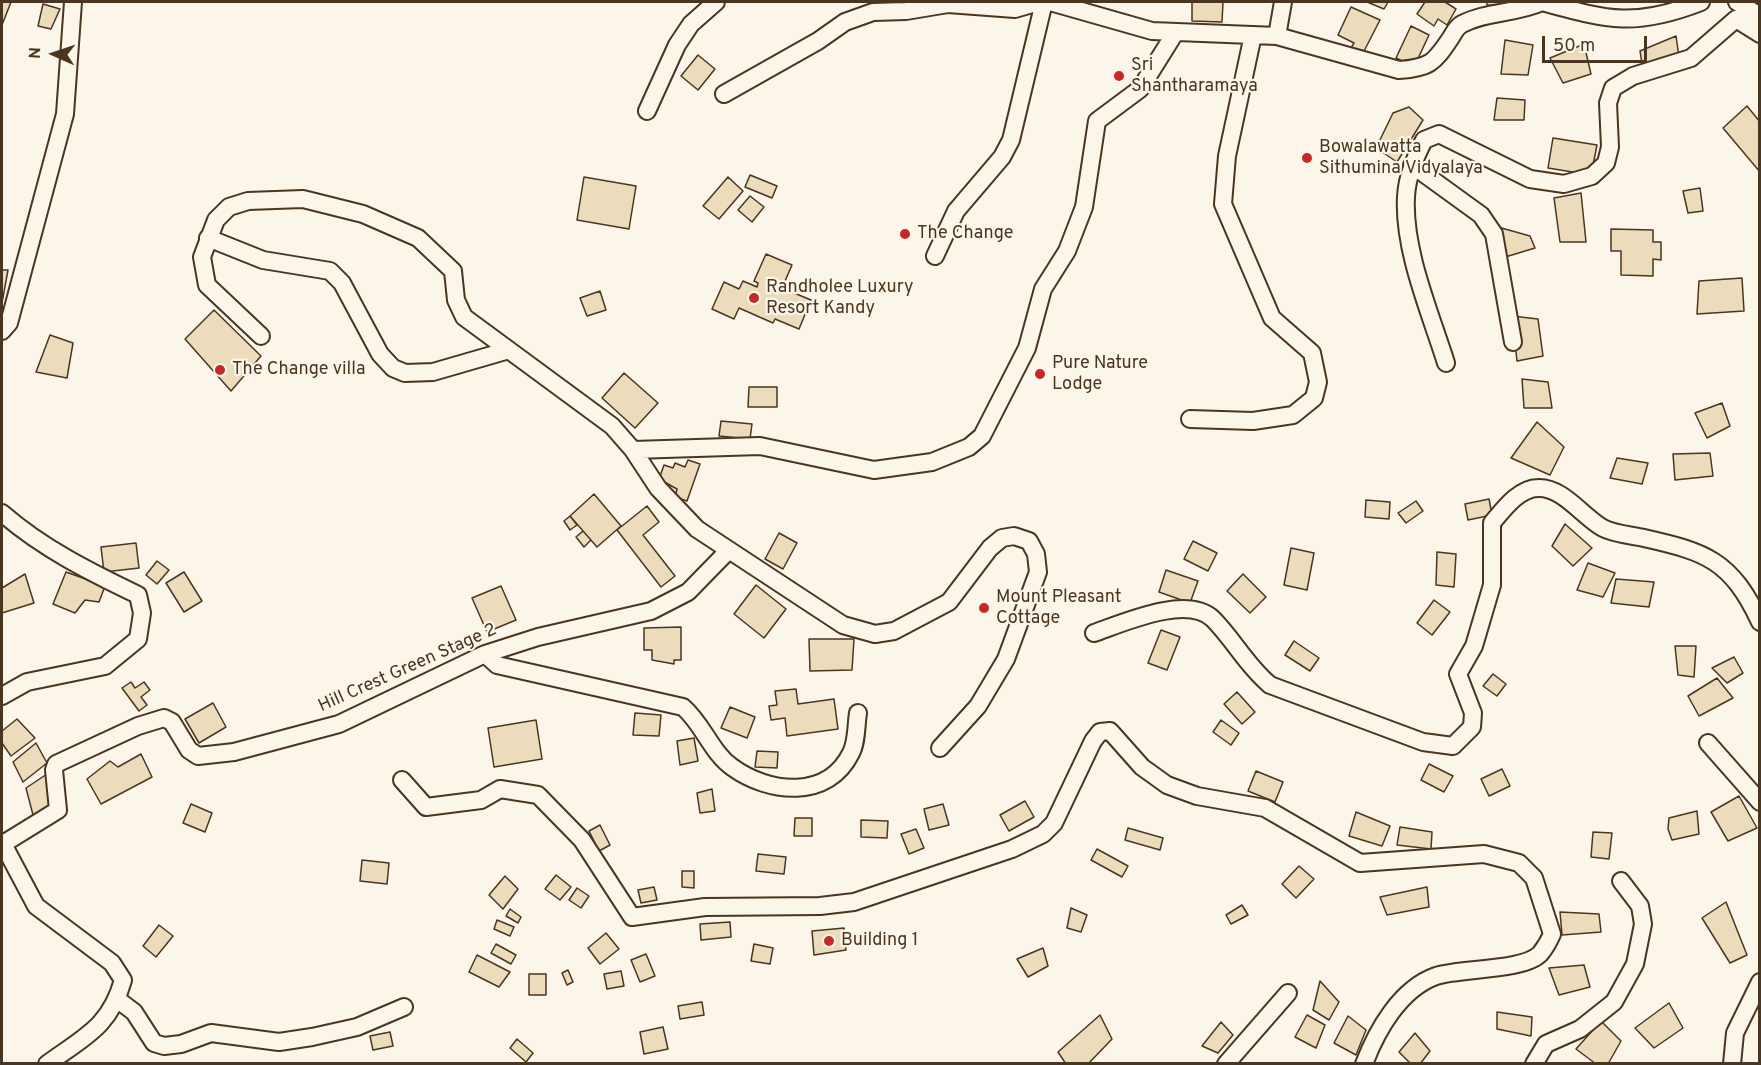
<!DOCTYPE html>
<html>
<head>
<meta charset="utf-8">
<style>
  body { margin:0 }
  #map { position:relative; width:1761px; height:1065px; overflow:hidden; background:#fbf6e9; font-family:Overpass,sans-serif }
  canvas { display:block }
  .frame { position:absolute; inset:0; border:3px solid #4a3520; pointer-events:none }
  .north { position:absolute; left:24px; top:24px; width:60px; height:60px; -webkit-text-stroke:4px #fbf6e9; paint-order:stroke; rotate:273deg; font-size:16px; font-weight:700; line-height:24px; text-align:center; color:#4a3520 }
  .north::after { content:''; display:block; margin:auto; width:21px; height:27px; background:#4a3520; clip-path:polygon(50% 0,100% 100%,50% 72%,0 100%) }
  .scale { position:absolute; left:1542px; top:36px; width:105px; height:27px; box-sizing:border-box; border:3px solid #4a3520; border-top:0; padding-left:8px; font-size:18px; line-height:21px; white-space:nowrap; color:#4a3520; -webkit-text-stroke:4px #fbf6e9; paint-order:stroke }
</style>
</head>
<body>
<div id="map">
<canvas width="1761" height="1065"></canvas>
<div class="frame"></div>
<div class="north">N</div>
<div class="scale">50 m</div>
</div>
<script>
const ctx = document.querySelector('canvas').getContext('2d');
ctx.lineJoin = 'round';
function fillPath(path, color) { ctx.fillStyle = color; ctx.fill(path, 'evenodd'); }
function strokePath(path, color, width, dash) { ctx.strokeStyle = color; ctx.lineWidth = width; ctx.lineCap = dash ? 'butt' : 'round'; ctx.setLineDash(dash || []); ctx.stroke(path); }
function drawText(font, color, halo, rows, align = 'center') {
  ctx.font = font + ' Overpass,sans-serif'; ctx.lineWidth = 4.5; ctx.setLineDash([]); ctx.textBaseline = 'middle'; ctx.strokeStyle = halo; ctx.fillStyle = color; for (const [text, x, y, turn = 0] of rows) {
    ctx.save(); ctx.translate(x, y); ctx.rotate((+turn || 0) * Math.PI / 180); ctx.textAlign = isNaN(turn) ? turn : align; if (halo) ctx.strokeText(text, 0, 0); ctx.fillText(text, 0, 0); ctx.restore();
  }
}
const building = new Path2D(`
  M2 2H11L2 25Z
  M1192 2H1223L1222 22 1192 21Z
  M1367 2H1388L1384 9Z
  M1425 2H1445L1456 9 1447 25 1438 19 1434 26 1417 14Z
  M1487 2H1506V6L1487 5Z
  M43 4 60 9 51 29 38 26Z
  M1351 7 1380 20 1361 57 1349 51 1354 43 1338 35Z
  M1411 26 1429 35 1414 67 1396 58Z
  M1676 36 1679 57 1643 70 1640 51Z
  M1505 40 1533 45 1528 75 1501 74Z
  M1584 44 1591 74 1563 83 1550 58Z
  M698 55 715 69 698 90 681 76Z
  M1497 98 1525 100 1524 120H1494Z
  M1747 106 1760 122V172L1723 128Z
  M1409 107 1423 120 1397 162 1376 148 1393 113Z
  M1553 138 1597 145 1591 175 1548 168Z
  M750 175 777 186 772 198 745 187Z
  M584 177 636 186 629 229 577 220Z
  M728 177 743 191 719 219 703 206Z
  M1700 188 1703 211 1688 213 1683 191Z
  M1581 193 1586 242H1560L1554 198Z
  M750 196 764 207 752 222 738 210Z
  M1498 227 1530 236 1535 248 1502 258Z
  M1611 229 1653 230V242H1661V260L1653 259V276L1621 275V251H1611Z
  M766 254 792 265 782 288 811 300 799 329 775 319 773 323 739 308 734 319 712 309 724 282 739 289 743 281 757 287 758 283 754 281Z
  M2 270H8L2 303Z
  M1742 278 1744 311 1697 314 1699 281Z
  M600 291 606 310 587 316 580 298Z
  M214 310 261 356 231 391 185 339Z
  M1512 316 1538 319 1543 356 1517 361Z
  M50 335 73 343 67 378 36 372Z
  M624 373 658 403 635 428 602 398Z
  M1522 379 1548 382 1552 408H1524Z
  M749 387H777V407H748Z
  M1722 403 1730 426 1707 438 1695 413Z
  M721 421 752 424 750 439 719 436Z
  M1537 422 1564 447 1550 475 1511 458Z
  M1710 453 1713 476 1675 480 1673 454Z
  M1617 458 1648 463 1642 484 1610 478Z
  M688 460 700 464 687 501 675 497 677 489 659 479 664 465 673 468 675 463 685 467Z
  M594 494 621 526 597 547 570 516Z
  M1489 499 1492 515 1468 520 1465 504Z
  M1366 500 1390 502 1389 519 1365 517Z
  M1416 501 1423 511 1406 523 1398 513Z
  M647 506 659 522 643 535 675 576 661 587 617 530Z
  M570 516 577 525 570 530 564 521Z
  M1565 524 1592 548 1573 566 1552 546Z
  M583 531 591 540 584 547 576 537Z
  M779 533 797 543 783 569 765 559Z
  M1193 541 1217 553 1208 571 1184 559Z
  M136 543 139 568 104 572 101 547Z
  M1291 548 1314 553 1307 590 1284 585Z
  M1437 552 1456 554 1454 587 1436 585Z
  M157 561 169 570 157 584 146 575Z
  M1588 563 1615 573 1603 597 1577 590Z
  M1166 570 1198 581 1190 603 1159 592Z
  M66 572 105 586 99 602 85 600 75 613 53 604Z
  M184 572 202 601 184 612 166 583Z
  M25 574 34 603 2 613V588Z
  M1243 574 1266 597 1250 613 1227 591Z
  M1616 579 1654 582 1649 607 1611 603Z
  M756 585 786 609 764 638 734 614Z
  M501 586 516 620 487 632 472 598Z
  M1434 600 1450 612 1432 635 1417 623Z
  M681 627V660H674V664L652 660V650H644V628Z
  M1161 630 1180 637 1167 670 1148 663Z
  M809 639H854L852 670 810 671Z
  M1294 641 1319 658 1310 671 1285 655Z
  M1675 646H1696L1694 677 1678 675Z
  M1734 657 1743 673 1727 683 1712 668Z
  M1493 674 1506 684 1497 696 1483 686Z
  M1717 678 1733 698 1699 716 1688 696Z
  M131 682 135 688 144 682 150 690 141 697 147 705 139 711 122 688Z
  M796 689 798 704 834 699 838 729 787 736 785 718 771 720 769 706 777 705 775 691Z
  M1237 692 1255 712 1242 724 1224 704Z
  M213 703 226 727 199 743 185 719Z
  M730 707 755 717 747 738 721 728Z
  M635 713 661 715 659 736 633 735Z
  M17 719 35 738 11 756 2 743V731Z
  M536 720 542 759 494 767 488 728Z
  M1221 720 1239 733 1231 745 1213 732Z
  M694 738 698 761 680 765 677 741Z
  M36 743 47 763 23 782 13 762Z
  M757 751 778 752 777 768 755 767Z
  M141 754 152 777 101 804 87 779 110 761 118 767Z
  M1429 764 1453 776 1444 792 1421 780Z
  M1502 769 1510 786 1489 796 1481 779Z
  M1256 771 1283 782 1275 802 1248 791Z
  M47 774 56 805 33 815 26 788Z
  M712 789 715 811 700 813 697 793Z
  M1739 796 1757 828 1728 841 1711 812Z
  M1025 801 1034 817 1009 831 1000 815Z
  M191 804 212 813 205 832 183 823Z
  M943 804 949 825 929 830 924 809Z
  M1697 811 1699 834 1672 840 1668 829 1669 818Z
  M1356 812 1390 826 1382 846 1349 836Z
  M795 818H812V836H794Z
  M861 820 888 821 887 838 861 837Z
  M600 825 610 845 599 851 589 831Z
  M1400 827 1432 832 1431 849 1397 845Z
  M1128 828 1163 838 1160 850 1125 840Z
  M916 829 924 848 909 854 901 834Z
  M1593 832 1612 833 1609 859 1591 857Z
  M1097 849 1128 866 1122 877 1091 860Z
  M758 854 786 857 784 874 756 871Z
  M362 860 389 863 387 884 360 881Z
  M1299 866 1314 879 1296 898 1282 884Z
  M682 871H694V888L682 887Z
  M556 875 571 887 560 900 545 889Z
  M505 876 518 889 503 909 489 895Z
  M654 887 657 900 641 903 638 890Z
  M1427 887 1429 907 1387 915 1380 897Z
  M577 888 589 896 581 908 569 900Z
  M1726 902 1747 955 1730 963 1702 918Z
  M1242 905 1248 915 1231 924 1226 915Z
  M1071 908 1087 915 1081 932 1067 928Z
  M510 909 521 917 518 923 506 916Z
  M1560 912 1599 914 1601 932 1562 935Z
  M497 920 514 927 510 936 494 929Z
  M730 922 731 937 701 940 700 924Z
  M159 925 173 936 156 957 143 946Z
  M844 928 846 950 814 955 812 931Z
  M606 933 619 949 600 964 588 948Z
  M496 944 516 955 511 964 491 953Z
  M754 944 773 948 770 964 751 961Z
  M1043 948 1048 966 1028 977 1017 959Z
  M646 954 655 976 640 982 631 960Z
  M477 955 510 972 499 987 469 972Z
  M1584 965 1590 987 1559 995 1549 968Z
  M568 970 573 982 567 985 562 973Z
  M621 971 624 986 607 989 604 974Z
  M529 974H546V995H529Z
  M1320 981 1339 1002 1329 1020 1313 1010Z
  M702 1002 704 1015 680 1019 678 1006Z
  M1669 1003 1683 1028 1654 1048 1635 1028Z
  M1497 1012 1532 1017 1531 1036 1497 1029Z
  M1100 1015 1112 1039 1088 1064H1066L1058 1052Z
  M1307 1015 1325 1025 1316 1048 1295 1037Z
  M1348 1016 1366 1030 1356 1055 1334 1043Z
  M1601 1021 1621 1041 1608 1064H1596L1576 1049Z
  M1221 1022 1233 1035 1218 1053 1202 1046Z
  M663 1027 668 1049 644 1054 640 1032Z
  M390 1032 393 1046 373 1050 370 1036Z
  M1415 1033 1430 1051 1420 1064H1411L1399 1052Z
  M517 1039 533 1053 526 1062 510 1048Z`);
fillPath(building, '#ecdcbc');
strokePath(building, '#4a3520', 1.5);
const minor = new Path2D(`
  M1050 2 1152 31 1277 36 1399 70C1429 68 1434 63 1450 39 1454 33 1456 27 1462 24 1487 11 1516 14 1542 2
  M1542 2C1608 20 1634 28 1701 2
  M1737 2 1760 16
  M1277 36 1283 2
  M724 94 818 41 845 22 873 12 906 11 948 4 1015 9 1039 2
  M647 111 677 45 691 24 716 2
  M1412 165 1481 215 1494 234 1513 342
  M208 238 263 260 330 271 342 283 380 354 393 368 405 373 433 372 509 350
  M935 256 956 211 1002 157 1011 140 1044 2
  M2 331 9 323 65 114 73 2
  M261 336 207 285 202 257 216 220 229 207 248 201 303 199 363 214 418 238 453 271 456 300 464 317 612 426 633 450 658 488 697 529 843 625 875 634 894 631 949 602 990 548 1002 538 1014 536 1029 541 1036 554 1038 572 1006 659 978 706 940 748
  M1446 363C1430 312 1403 250 1406 197 1407 176 1415 158 1424 140L1439 134 1530 179 1564 184 1592 176 1606 163 1610 147 1608 103 1613 88 1633 76 1691 58 1736 19 1760 34
  M1190 419 1253 421 1293 415 1314 398 1318 382 1312 353 1272 318 1223 204 1227 156 1253 35
  M633 450 760 446 874 470 932 462 969 447 982 436 1027 348 1043 289 1067 251 1084 207 1097 121 1140 89 1175 33
  M2 513C42 548 90 572 138 595L142 613 138 639 105 666 27 682 2 696
  M1094 633C1123 623 1187 594 1213 619 1234 640 1246 665 1270 685L1423 742 1453 746 1472 727 1473 713 1458 674 1474 646 1492 585V523C1503 510 1519 488 1538 488 1563 487 1583 517 1603 528 1614 534 1631 535 1644 538 1706 552 1731 560 1760 622
  M485 654 497 665 683 707C703 724 711 752 732 767 769 794 828 800 851 753 857 742 856 725 858 713
  M1708 743 1760 802
  M402 780 426 807 481 800 500 789 538 795 582 840 632 917 705 907 820 906 854 902 1012 849 1043 834 1054 823 1093 741 1100 732 1110 731 1142 767 1167 785 1197 796 1265 808 1360 863 1484 854 1519 863 1534 878 1552 934C1549 941 1545 948 1540 954 1523 971 1460 968 1436 976 1400 989 1377 1030 1364 1064
  M2 842 36 906 112 963 123 980C110 1027 84 1037 47 1064
  M3 844 58 810 54 770 56 764 138 726 164 718 172 722 189 750 198 756 234 752 339 724 485 654 538 637 651 611 688 592 728 551
  M118 1000 134 1012 154 1043 164 1046 181 1044 211 1033 279 1042 312 1037 357 1027 404 1007
  M1226 1064 1288 993
  M1534 1064 1546 1044 1580 1029 1614 1002 1635 964 1643 924 1640 906 1621 881
  M1732 1064 1735 1033 1760 982`);
strokePath(minor, '#4a3520', 20);
strokePath(minor, '#fbf6e9', 16);
for (const [x, y, r, color] of [
  [1119,76,6,"#c62828"],
  [1307,158,6,"#c62828"],
  [905,234,6,"#c62828"],
  [754,298,6,"#c62828"],
  [220,370,6,"#c62828"],
  [1040,374,6,"#c62828"],
  [984,608,6,"#c62828"],
  [829,941,6,"#c62828"]
]) { const dot = new Path2D(); dot.arc(x, y, r, 0, 2 * Math.PI); ctx.fillStyle = color; ctx.fill(dot); strokePath(dot, '#fbf6e9', 2); }
drawText('18px', '#4a3520', '#fbf6e9', [
  ["Sri",1131,66],
  ["Shantharamaya",1131,87],
  ["Bowalawatta",1319,148],
  ["Sithumina Vidyalaya",1319,169],
  ["The Change",917,234],
  ["Randholee Luxury",766,288],
  ["Resort Kandy",766,309],
  ["Pure Nature",1052,364],
  ["Lodge",1052,385],
  ["The Change villa",232,370],
  ["Mount Pleasant",996,598],
  ["Cottage",996,619],
  ["Building 1",841,941]
], 'left');
drawText('18px', '#4a3520', '#fbf6e9', [
  ["Hill Crest Green Stage 2",408,669,-24]
]);
</script>
</body>
</html>
